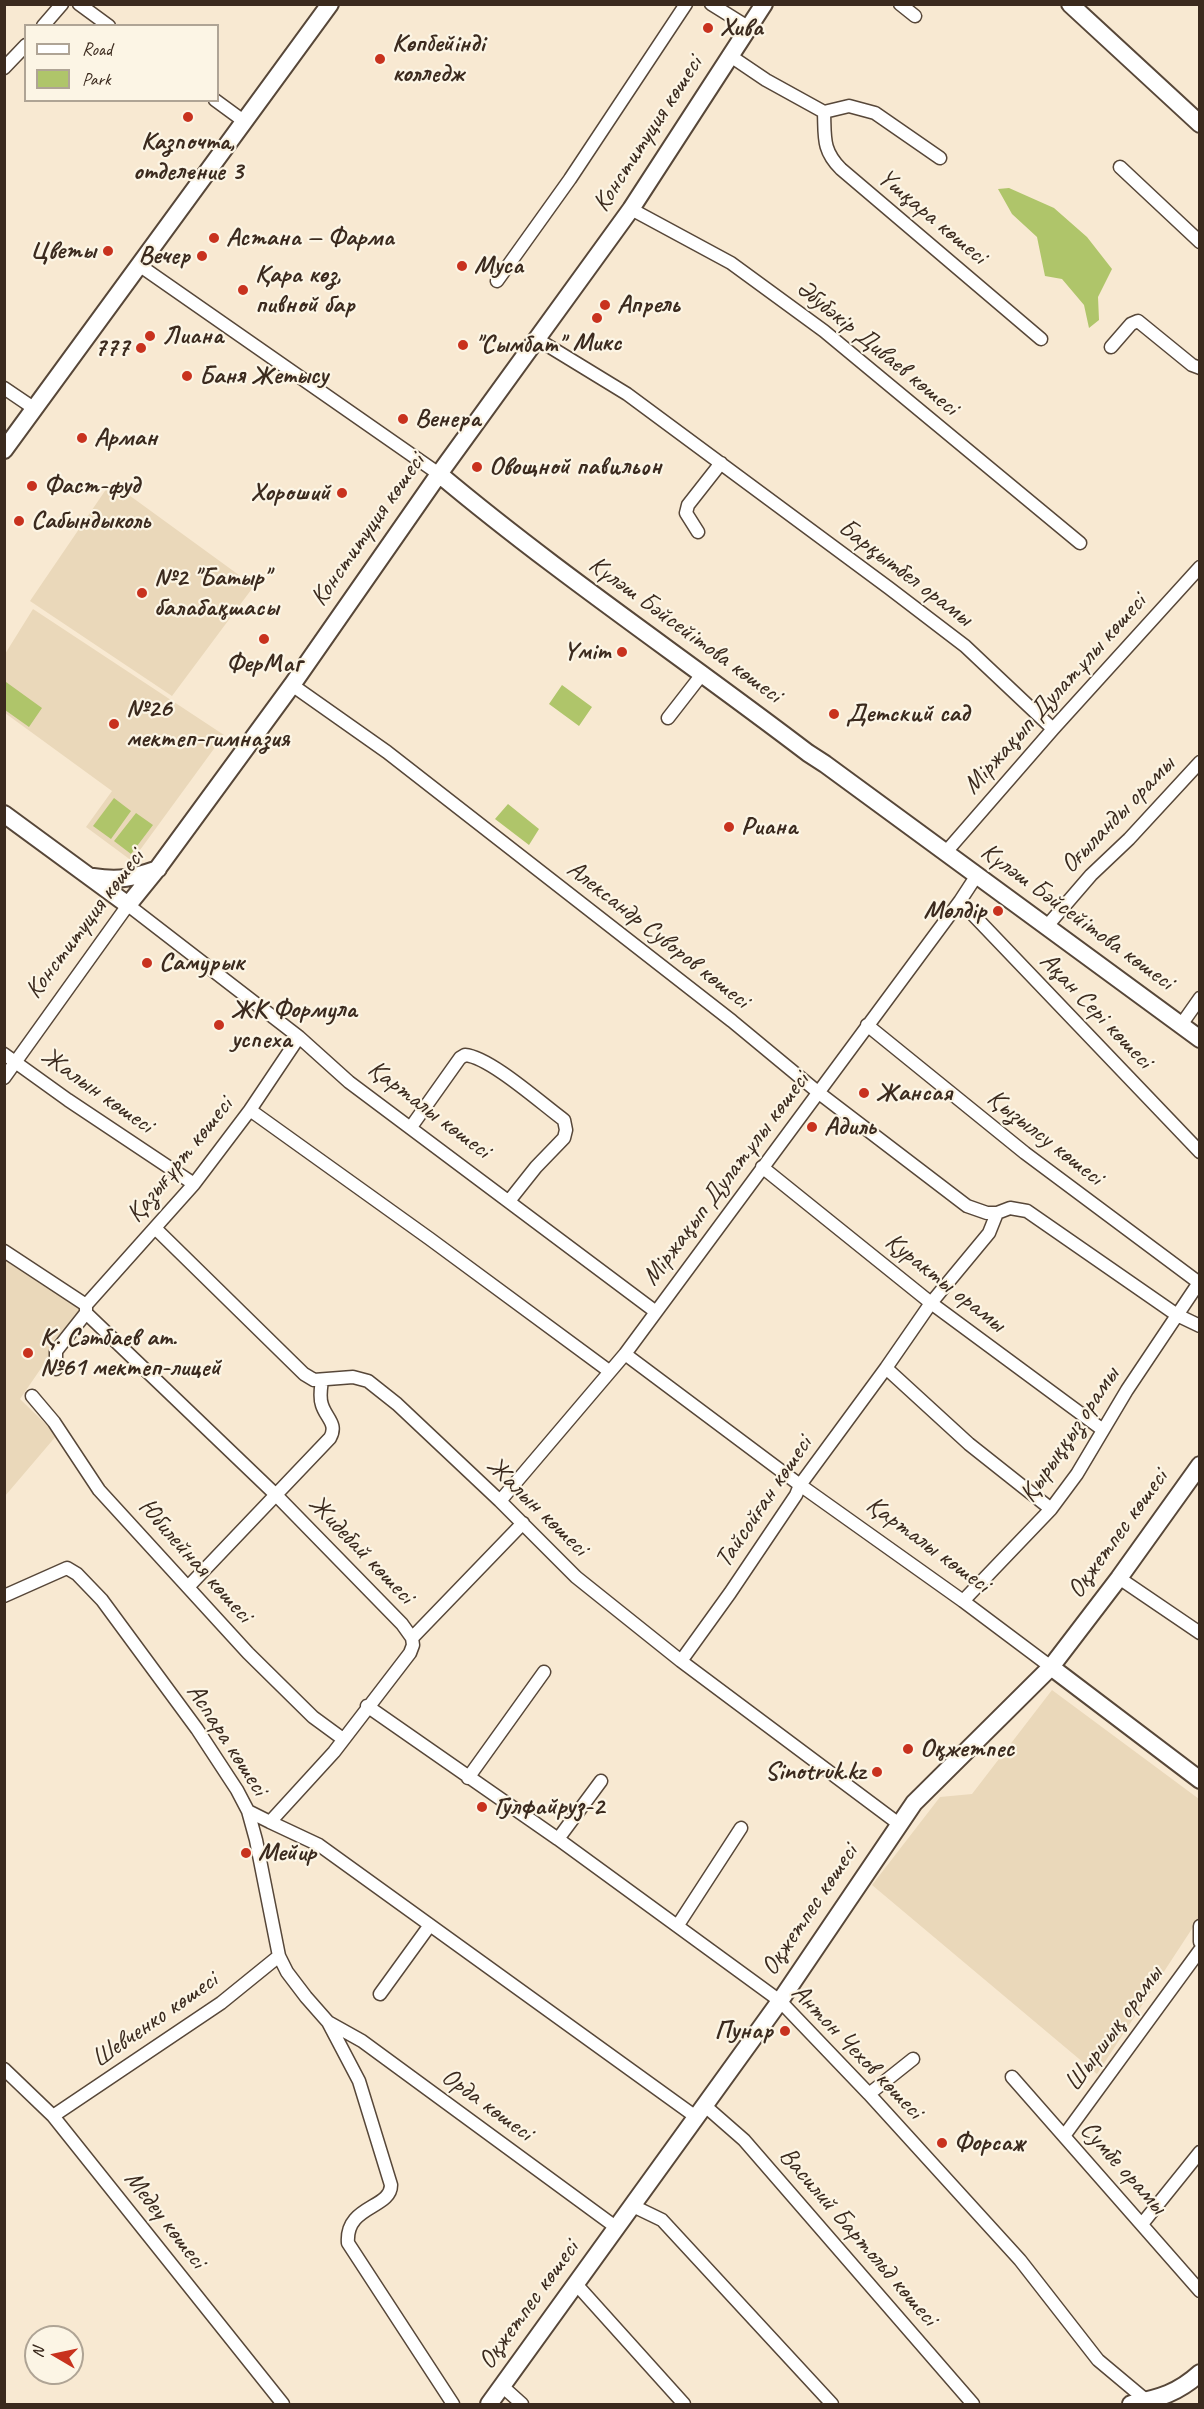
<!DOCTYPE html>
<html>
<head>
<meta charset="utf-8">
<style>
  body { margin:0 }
  #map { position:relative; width:1204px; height:2409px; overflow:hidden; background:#f8e9d2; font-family:Caveat,sans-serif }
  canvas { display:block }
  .frame { position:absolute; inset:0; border:6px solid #3b2a1e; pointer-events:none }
  .legend { position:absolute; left:24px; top:24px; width:195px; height:78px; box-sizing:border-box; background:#fcf5e5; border:2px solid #afa495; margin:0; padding:8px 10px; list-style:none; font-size:18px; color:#3b2a1e }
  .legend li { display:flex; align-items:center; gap:12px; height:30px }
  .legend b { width:30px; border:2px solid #afa495 }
  .north { position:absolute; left:24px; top:2325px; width:60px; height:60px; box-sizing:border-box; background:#fcf5e5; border:2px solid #afa495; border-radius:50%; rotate:279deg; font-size:16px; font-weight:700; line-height:24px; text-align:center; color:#3b2a1e }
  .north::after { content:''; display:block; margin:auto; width:21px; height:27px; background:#c8321e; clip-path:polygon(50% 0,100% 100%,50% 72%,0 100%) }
</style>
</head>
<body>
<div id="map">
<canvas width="1204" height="2409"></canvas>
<div class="frame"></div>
<ul class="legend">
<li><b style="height:8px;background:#fff"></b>Road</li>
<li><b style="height:16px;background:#afc56a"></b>Park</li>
</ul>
<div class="north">N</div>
</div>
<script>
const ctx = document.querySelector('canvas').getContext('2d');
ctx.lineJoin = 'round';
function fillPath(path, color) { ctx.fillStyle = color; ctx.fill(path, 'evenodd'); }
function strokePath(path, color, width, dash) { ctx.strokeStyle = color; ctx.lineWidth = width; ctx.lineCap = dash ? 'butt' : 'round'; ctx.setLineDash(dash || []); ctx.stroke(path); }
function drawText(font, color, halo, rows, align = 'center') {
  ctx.font = font + ' Caveat,sans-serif'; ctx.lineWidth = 4.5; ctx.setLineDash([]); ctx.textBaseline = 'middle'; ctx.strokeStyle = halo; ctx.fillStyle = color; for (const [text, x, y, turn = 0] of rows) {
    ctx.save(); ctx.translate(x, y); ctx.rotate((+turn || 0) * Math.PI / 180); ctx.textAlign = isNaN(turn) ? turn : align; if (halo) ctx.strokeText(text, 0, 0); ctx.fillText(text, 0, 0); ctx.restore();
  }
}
fillPath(new Path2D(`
  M111 482 254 586 172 696 30 601Z
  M33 609 224 735 132 861 86 827 112 791 5 713V654Z
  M5 1259 83 1307 20 1399 57 1435 5 1496Z
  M1052 1690 1199 1799V1918L1097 2074 872 1885 940 1797 972 1794Z`), '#ead8ba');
fillPath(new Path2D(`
  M1009 188 1054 208 1087 237 1112 269 1098 297 1099 320 1089 328 1084 305 1062 279 1045 276 1037 237 1012 214 998 189Z
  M6 682 42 708 29 727 5 710Z
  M562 685 592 707 579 726 549 704Z
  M114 798 131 811 111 839 93 826Z
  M508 804 539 829 529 845 495 819Z
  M136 813 153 825 131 854 114 841Z`), '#afc56a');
const street = new Path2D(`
  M79 4 109 26
  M711 4 748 27
  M900 4 915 16
  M43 26 62 4
  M729 55 766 80 824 112 849 106 875 113 940 158
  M4 68 26 45
  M215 100 245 122
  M824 112C825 137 822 150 841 169L1041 339
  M1120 167 1200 242
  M631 209 731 263 824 331 1080 543
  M139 265 439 474
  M497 281 570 179 686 4
  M537 339 627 394 889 588 965 646 1053 729
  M1111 347 1131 324 1138 321 1192 365 1200 368
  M4 388 35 409
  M698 532 686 513 688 505 721 463
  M292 685 387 752 732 1021 819 1093 967 1206 987 1213H997
  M668 718 703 673
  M946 852 1053 729 1200 567
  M960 901 1200 1152
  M1047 926 1091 875 1129 839 1200 762
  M867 1025 1025 1153 1198 1282
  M1181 1025 1200 998
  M4 1054 68 1100 194 1184
  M4 1078 128 905 299 1037 349 1082 656 1312
  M250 1110 430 1239 609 1371
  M411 1127 460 1058 465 1055C490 1057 542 1104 564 1120L566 1130 564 1138 536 1167 509 1201
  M762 1167 931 1303 1103 1430
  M155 1228 304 1374 314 1380 353 1377 368 1381 397 1404 500 1501 576 1577 681 1661 899 1824
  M4 1251 86 1305V1311
  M86 1305 194 1184 250 1110 299 1037
  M86 1313 276 1495 402 1624 412 1638
  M625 1354 800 1485 963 1601 1051 1667
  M886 1368 969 1444 1051 1509
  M56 1369V1351L86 1313
  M32 1396 54 1422 99 1490 248 1653 313 1717 343 1739
  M500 1501 625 1354 960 901 977 875
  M1119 1578 1200 1633
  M188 1587 330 1438C338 1424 326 1418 322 1405 319 1397 321 1388 322 1380
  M4 1596 67 1568 77 1574 102 1600 197 1729 237 1790 248 1811 256 1840 279 1956 287 1972 306 1997 328 2022 359 2081 391 2185C391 2209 345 2205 348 2243L453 2404
  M963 1601 1051 1509 1077 1474 1127 1390 1200 1281
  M681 1661 730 1593 796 1495 800 1485 886 1368 931 1303 989 1233 997 1213 1010 1208 1027 1211 1177 1315 1200 1326
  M367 1706 558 1839 780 2001 869 2094 1020 2260 1098 2360 1147 2401
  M468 1778 544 1672
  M248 1811 270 1822 334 1752 410 1653 413 1645 412 1638 523 1523
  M270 1822 319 1845 696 2117
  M558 1839 601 1781
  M678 1925 741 1828
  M1200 1926V1942
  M380 1994 430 1925
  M328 2022 362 2041 617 2228
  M4 2069 53 2116 283 2404
  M1012 2077 1200 2291
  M869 2094 913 2059
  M704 2105 744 2140 973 2404
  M53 2116 221 2003 279 1956
  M1064 2136 1200 1950
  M633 2206 662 2220 832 2404
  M1142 2224 1200 2152
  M576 2284 684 2404
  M502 2386 522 2404`);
const secondary = new Path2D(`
  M1070 4 1200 124
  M4 450 330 4
  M439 474C557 573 685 659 808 753L825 764 1200 1039
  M4 814 128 905 158 868 292 685 439 474 631 209 764 4
  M93 877C120 881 132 878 158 869
  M1051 1667 1200 1780
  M489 2404 780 2001 914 1803 1051 1667 1119 1578 1200 1465
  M1131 2404C1160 2398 1178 2393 1200 2373`);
strokePath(street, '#574739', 15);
strokePath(secondary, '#574739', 20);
strokePath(street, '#fff', 12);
strokePath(secondary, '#fff', 16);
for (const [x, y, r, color] of [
  [708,28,6,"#c8321e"],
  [380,59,6,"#c8321e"],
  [188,117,6,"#c8321e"],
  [214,238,6,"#c8321e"],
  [108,251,6,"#c8321e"],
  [202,256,6,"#c8321e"],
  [462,266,6,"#c8321e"],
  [243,290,6,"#c8321e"],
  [605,305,6,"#c8321e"],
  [597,318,6,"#c8321e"],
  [150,336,6,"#c8321e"],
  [463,345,6,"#c8321e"],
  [141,348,6,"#c8321e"],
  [187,376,6,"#c8321e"],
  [403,419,6,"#c8321e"],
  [82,438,6,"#c8321e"],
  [477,467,6,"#c8321e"],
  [32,486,6,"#c8321e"],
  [342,493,6,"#c8321e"],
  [19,521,6,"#c8321e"],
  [142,593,6,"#c8321e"],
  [264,639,6,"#c8321e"],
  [622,652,6,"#c8321e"],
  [834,714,6,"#c8321e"],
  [114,724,6,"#c8321e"],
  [729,827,6,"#c8321e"],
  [998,911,6,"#c8321e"],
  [147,963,6,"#c8321e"],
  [219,1025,6,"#c8321e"],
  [864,1093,6,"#c8321e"],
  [812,1127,6,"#c8321e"],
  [28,1353,6,"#c8321e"],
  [908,1749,6,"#c8321e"],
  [877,1772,6,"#c8321e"],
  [482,1807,6,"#c8321e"],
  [246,1853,6,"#c8321e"],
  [785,2031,6,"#c8321e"],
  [942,2143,6,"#c8321e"]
]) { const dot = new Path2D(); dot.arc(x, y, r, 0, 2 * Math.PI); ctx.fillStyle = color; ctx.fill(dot); strokePath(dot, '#fcf5e5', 2); }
drawText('bold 26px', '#3b2a1e', '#fcf5e5', [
  ["Хива",720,28],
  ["Көпбейінді",392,44],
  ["колледж",392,74],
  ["Казпочта,",188,142,"center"],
  ["отделение 3",188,172,"center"],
  ["Астана — Фарма",226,238],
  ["Цветы",96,251,"right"],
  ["Вечер",190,256,"right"],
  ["Муса",474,266],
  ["Қара көз,",255,275],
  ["пивной бар",255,305],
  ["Апрель",617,305],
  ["Лиана",162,336],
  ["Микс",597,343,"center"],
  ["\"Сымбат\"",475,345],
  ["777",129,348,"right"],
  ["Баня Жетысу",199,376],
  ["Венера",415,419],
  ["Арман",94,438],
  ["Овощной павильон",489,467],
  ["Фаст-фуд",44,486],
  ["Хороший",330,493,"right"],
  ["Сабындыколь",31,521],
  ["№2 \"Батыр\"",154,578],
  ["балабақшасы",154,608],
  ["Үміт",610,652,"right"],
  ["ФерМаг",264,664,"center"],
  ["№26",126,709],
  ["мектеп-гимназия",126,739],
  ["Детский сад",846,714],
  ["Риана",741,827],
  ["Мөлдiр",986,911,"right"],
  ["Самурык",159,963],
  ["ЖК Формула",231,1010],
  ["успеха",231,1040],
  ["Жансая",876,1093],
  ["Адиль",824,1127],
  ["Қ. Сәтбаев ат.",40,1338],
  ["№61 мектеп-лицей",40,1368],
  ["Оқжетпес",920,1749],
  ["Sinotruk.kz",865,1772,"right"],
  ["Гулфайруз-2",494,1807],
  ["Мейир",258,1853],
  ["Пунар",773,2031,"right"],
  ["Форсаж",954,2143]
], 'left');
drawText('26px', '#3b2a1e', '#fcf5e5', [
  ["Конституция көшесі",648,134,-57],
  ["Үшқара көшесі",932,217,40],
  ["Әбубәкір Диваев көшесі",877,348,39],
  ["Конституция көшесі",368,530,-55],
  ["Барқытбел орамы",905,573,37],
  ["Күләш Бәйсейітова көшесі",685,630,36],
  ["Міржақып Дулатұлы көшесі",1055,694,-48],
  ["Оғыланды орамы",1118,815,-46],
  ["Күләш Бәйсейітова көшесі",1077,917,36],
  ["Конституция көшесі",85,924,-53],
  ["Александр Суворов көшесі",658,935,38],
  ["Ақан Сері көшесі",1096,1011,46],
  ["Жалын көшесі",97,1091,35],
  ["Қарталы көшесі",429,1110,37],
  ["Қызылсу көшесі",1045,1138,38],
  ["Қазығұрт көшесі",180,1160,-51],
  ["Міржақып Дулатұлы көшесі",726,1179,-53],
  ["Қуракты орамы",945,1283,38],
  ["Қырыққыз орамы",1070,1435,-56],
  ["Тайсойған көшесі",764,1502,-56],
  ["Жалын көшесі",537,1507,44],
  ["Оқжетпес көшесі",1118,1534,-54],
  ["Қарталы көшесі",928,1545,36],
  ["Жидебай көшесі",361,1550,46],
  ["Юбилейная көшесі",195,1561,48],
  ["Аспара көшесі",227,1740,57],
  ["Оқжетпес көшесі",810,1910,-56],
  ["Шевченко көшесі",155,2020,-35],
  ["Шыршық орамы",1114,2029,-54],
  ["Антон Чехов көшесі",857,2052,46],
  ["Орда көшесі",487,2105,36],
  ["Сумбе орамы",1123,2168,48],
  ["Медеу көшесі",165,2220,52],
  ["Василий Бартольд көшесі",858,2237,49],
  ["Оқжетпес көшесі",529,2305,-54]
]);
</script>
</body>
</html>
